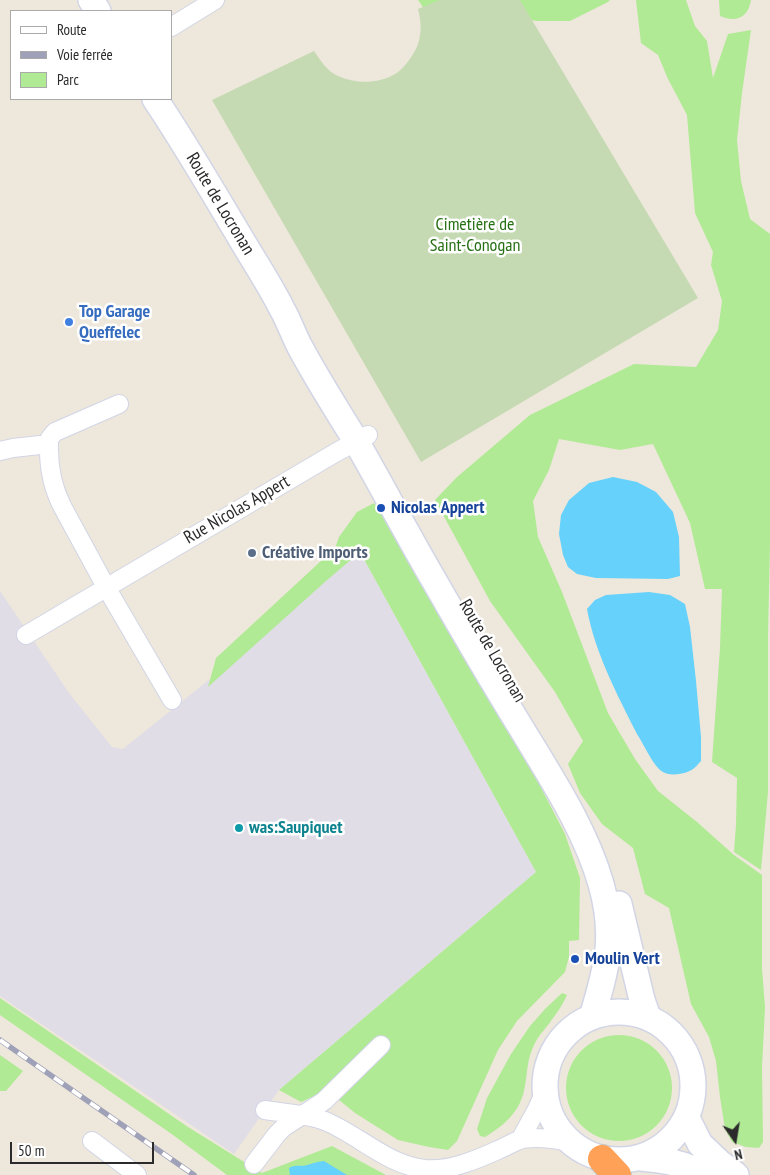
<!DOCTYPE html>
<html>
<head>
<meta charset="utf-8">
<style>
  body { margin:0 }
  #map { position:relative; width:770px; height:1175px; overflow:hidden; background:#eee7dc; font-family:"PT Sans Narrow",sans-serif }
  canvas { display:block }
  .legend { position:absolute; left:10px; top:10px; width:162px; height:90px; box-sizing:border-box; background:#fff; border:1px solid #aaa; margin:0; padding:6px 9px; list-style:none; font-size:15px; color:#2b2b2b }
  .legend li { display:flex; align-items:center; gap:10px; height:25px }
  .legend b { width:25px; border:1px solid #aaa }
  .north { position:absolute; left:710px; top:1115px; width:50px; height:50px; -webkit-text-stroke:4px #fff; paint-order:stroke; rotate:167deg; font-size:14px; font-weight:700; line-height:20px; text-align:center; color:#2b2b2b }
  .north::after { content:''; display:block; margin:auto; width:18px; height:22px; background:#2b2b2b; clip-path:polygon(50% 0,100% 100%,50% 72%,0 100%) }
  .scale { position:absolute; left:10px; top:1142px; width:144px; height:22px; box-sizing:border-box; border:2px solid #2b2b2b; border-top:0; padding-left:6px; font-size:15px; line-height:18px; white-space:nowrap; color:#2b2b2b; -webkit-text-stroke:4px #fff; paint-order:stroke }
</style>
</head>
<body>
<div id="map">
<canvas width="770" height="1175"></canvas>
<ul class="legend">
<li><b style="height:6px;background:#fff"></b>Route</li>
<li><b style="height:6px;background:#9ea1b7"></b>Voie ferrée</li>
<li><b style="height:14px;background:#b0ea94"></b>Parc</li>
</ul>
<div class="north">N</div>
<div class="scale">50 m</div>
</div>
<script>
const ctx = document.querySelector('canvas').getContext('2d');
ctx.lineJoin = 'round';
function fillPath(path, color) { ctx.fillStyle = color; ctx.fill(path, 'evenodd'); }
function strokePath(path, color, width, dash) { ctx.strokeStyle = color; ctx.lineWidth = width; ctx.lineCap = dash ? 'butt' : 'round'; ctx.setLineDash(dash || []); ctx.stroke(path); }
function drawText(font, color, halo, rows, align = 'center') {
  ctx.font = font + ' "PT Sans Narrow",sans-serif'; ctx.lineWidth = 5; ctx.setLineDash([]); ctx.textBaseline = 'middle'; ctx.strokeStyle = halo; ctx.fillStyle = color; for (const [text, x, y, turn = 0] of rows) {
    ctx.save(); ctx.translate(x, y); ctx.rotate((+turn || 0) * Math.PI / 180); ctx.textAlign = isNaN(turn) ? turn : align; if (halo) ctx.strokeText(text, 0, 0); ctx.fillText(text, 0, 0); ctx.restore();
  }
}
fillPath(new Path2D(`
  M360 552 536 872 279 1090 234 1154 0 996V591L69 693 112 747 123 749 221 670 231 653Z`), '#e0dde6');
fillPath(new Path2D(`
  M418 0H610L608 2 570 21H536L520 18 425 10Z
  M636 0H686L695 26 707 41 713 78 728 34 751 30 742 93 737 140 741 181 750 219 770 234V545L768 635V792L761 870 734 852 736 825 737 778 712 762 720 648 722 589H705L690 523 653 444 620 450 559 439 549 470 533 501 538 537 562 592 608 713 635 759 658 791 697 822 734 855 762 875V969L765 1007 762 1067 763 1142 759 1148 746 1147 732 1142 725 1129 720 1097 716 1061 709 1037 691 1004 669 908 645 894 633 848 602 824 580 793 568 764 583 741 555 692 490 601 435 500 457 477 530 415 634 364 696 367 718 330 722 301 711 265 713 252 695 213 687 115 668 79 658 55 641 43Z
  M719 0H751C748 18 736 23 720 16Z
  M374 503 401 543 493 695 565 834 580 878 579 940 569 941V957L565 972 517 1021 498 1050 457 1141 448 1150 429 1147 398 1140 355 1113 339 1100 388 1050 321 1093 301 1102 279 1090 536 872 360 552 326 581 208 687 216 658 335 548 339 537 357 512Z
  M562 993 567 995C563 1004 557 1013 551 1021 546 1028 539 1035 535 1043 526 1060 528 1073 524 1091 519 1113 503 1126 485 1137L480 1136 477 1129 487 1098 511 1054 530 1026 545 1009Z
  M0 998 188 1127 262 1173 332 1146 386 1175H227L173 1135 0 1015Z
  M566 1088a53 53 0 1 1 106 0a53 53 0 1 1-106 0Z
  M0 1055 23 1071 6 1091H0Z`), '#b0ea94');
fillPath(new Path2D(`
  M440 0H520L698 298 421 462 212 100 314 51C321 61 327 71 338 76 355 84 379 84 395 74 404 69 415 53 418 44 422 32 421 20 418 9Z`), '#c5dab2');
fillPath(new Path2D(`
  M613 477 637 482 656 492 673 512 679 537 680 576 668 579 596 578 577 574 568 567 563 555 559 534 561 515 569 500 589 483Z
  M649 592 670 595 685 604 690 627 696 681 701 737V761C698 764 696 767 693 769 684 775 668 777 660 770 652 763 643 743 637 734 617 694 595 653 587 609L595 600 606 595Z
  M324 1161 347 1175H290L289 1168C295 1164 301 1167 307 1165 315 1163 315 1162 324 1161Z`), '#66d1fa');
const street = new Path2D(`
  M171 27 215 0
  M119 404 55 432C54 433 50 437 50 438 48 441 49 447 49 450 49 470 53 488 62 506L106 587 172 700
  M0 451 13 448 49 444
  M26 635 335 453 368 435
  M265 1110C284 1113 306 1114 325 1121 359 1135 387 1165 425 1169 450 1171 476 1160 498 1150 505 1147 512 1143 519 1140 532 1136 555 1139 569 1142
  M520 1140 537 1109 544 1093
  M92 1141 137 1175
  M254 1164 277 1134 284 1127 324 1101 381 1045`);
const secondary = new Path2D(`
  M91 0 98 11
  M155 99C184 142 210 187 237 232 252 258 269 283 282 309 289 321 293 334 300 347 317 379 337 410 356 441 383 488 408 536 435 582 463 631 491 679 520 726 550 776 585 828 601 884 616 936 607 967 592 1017
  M619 904 642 1000 648 1017
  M545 1086a74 74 0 1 1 148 0a74 74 0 1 1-148 0Z
  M687 1118 700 1144 720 1163 736 1175
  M641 1158C664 1160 685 1163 705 1175`);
const highway = new Path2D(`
  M602 1159 617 1175`);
strokePath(street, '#d1d5e5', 20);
strokePath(secondary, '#d1d5e5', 28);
strokePath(highway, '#c8c8c8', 30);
strokePath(street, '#fff', 18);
strokePath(secondary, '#fff', 25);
strokePath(highway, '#ffa156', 28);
const rail = new Path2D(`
  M0 1040 194 1175`);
strokePath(rail, '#9ea1b7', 5.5);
strokePath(rail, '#fff', 4, [11]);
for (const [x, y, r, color] of [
  [69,322,5,"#3f7fe0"],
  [381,508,5,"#1a4fb4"],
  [252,553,5,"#5c6f8a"],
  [239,828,5,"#0f9aa8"],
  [575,959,5,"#1a4fb4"]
]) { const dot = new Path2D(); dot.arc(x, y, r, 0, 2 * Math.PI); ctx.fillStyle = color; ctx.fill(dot); strokePath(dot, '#fff', 2); }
drawText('18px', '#2b2b2b', '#fff', [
  ["Route de Locronan",220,204,59],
  ["Rue Nicolas Appert",237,510,-30],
  ["Route de Locronan",492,651,60]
]);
drawText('18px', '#267013', '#fff', [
  ["Cimetière de",475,225],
  ["Saint-Conogan",475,246]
]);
drawText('bold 18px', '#366cbe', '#fff', [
  ["Top Garage",79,312],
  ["Queffelec",79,333]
], 'left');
drawText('bold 18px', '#164399', '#fff', [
  ["Nicolas Appert",391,508],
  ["Moulin Vert",585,959]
], 'left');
drawText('bold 18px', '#4e5e75', '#fff', [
  ["Créative Imports",262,553]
], 'left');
drawText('bold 18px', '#0d838f', '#fff', [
  ["was:Saupiquet",249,828]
], 'left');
</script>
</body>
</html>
